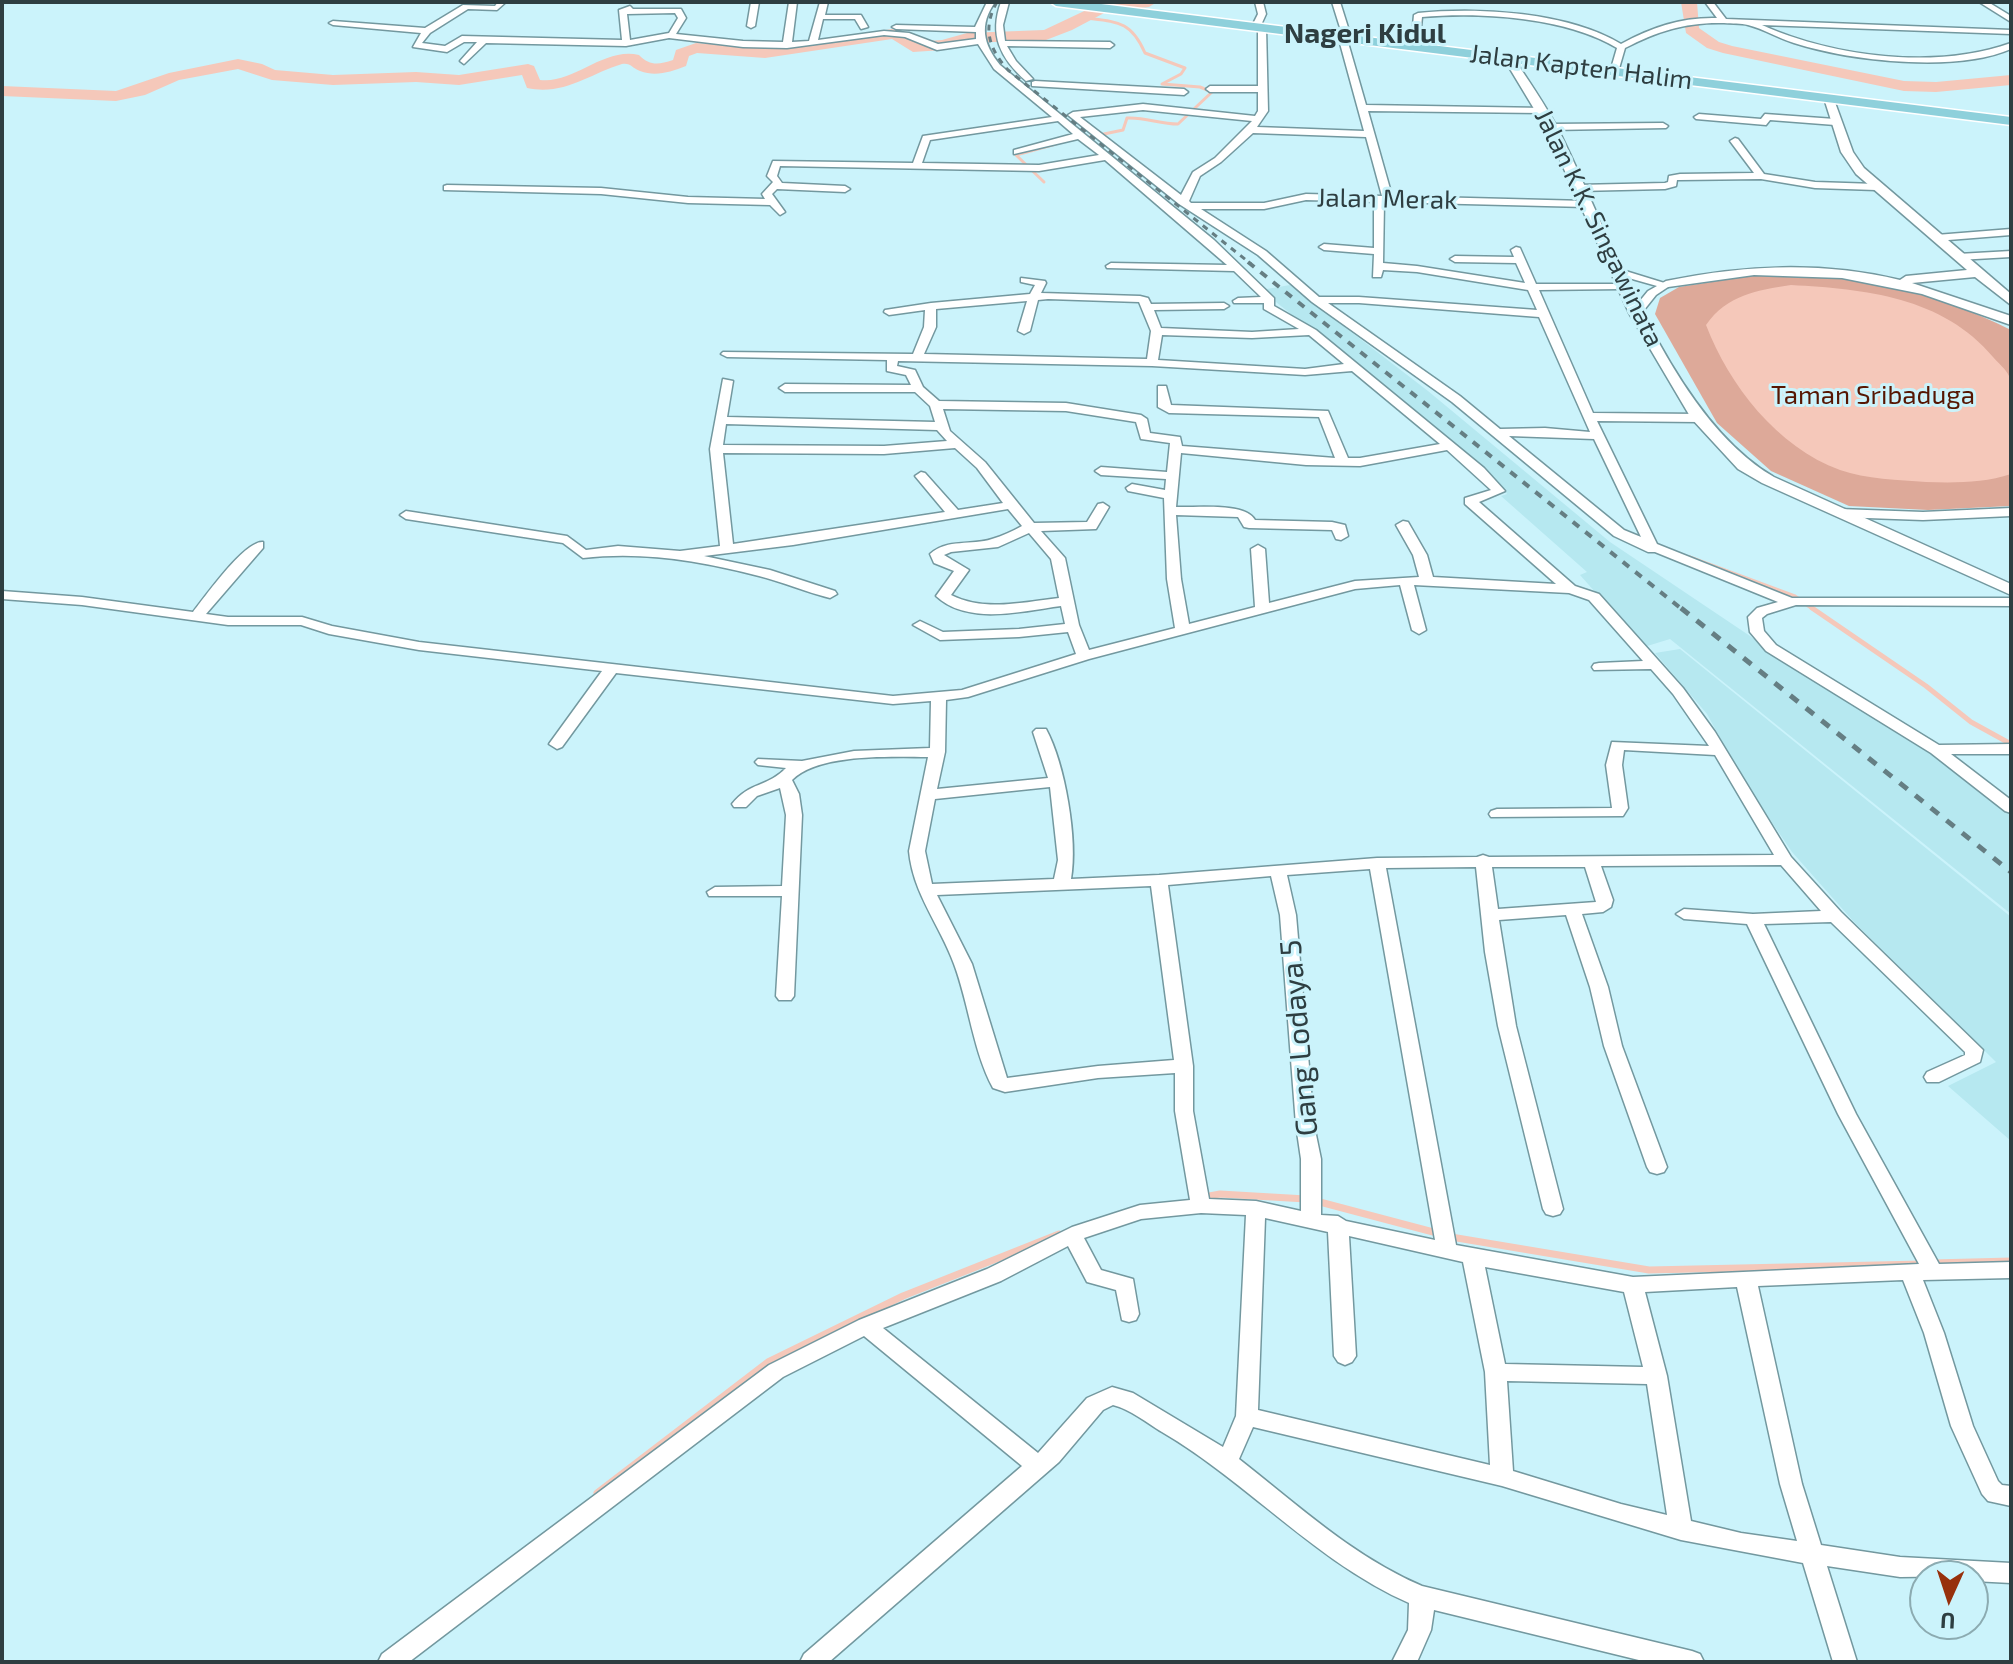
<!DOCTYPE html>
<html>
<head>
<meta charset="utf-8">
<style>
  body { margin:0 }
  #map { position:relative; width:2013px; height:1664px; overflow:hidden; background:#cbf3fb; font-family:"Exo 2",sans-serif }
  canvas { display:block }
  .frame { position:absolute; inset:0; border:4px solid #2e3e41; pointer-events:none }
  .north { position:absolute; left:1909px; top:1560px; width:80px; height:80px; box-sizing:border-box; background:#cbf3fb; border:2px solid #8cabb1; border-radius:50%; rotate:183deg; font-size:22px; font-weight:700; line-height:32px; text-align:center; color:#2e3e41 }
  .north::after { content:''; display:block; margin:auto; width:28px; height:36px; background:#97300c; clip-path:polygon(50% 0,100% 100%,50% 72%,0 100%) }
</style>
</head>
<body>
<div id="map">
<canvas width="2013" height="1664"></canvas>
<div class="frame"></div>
<div class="north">U</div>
</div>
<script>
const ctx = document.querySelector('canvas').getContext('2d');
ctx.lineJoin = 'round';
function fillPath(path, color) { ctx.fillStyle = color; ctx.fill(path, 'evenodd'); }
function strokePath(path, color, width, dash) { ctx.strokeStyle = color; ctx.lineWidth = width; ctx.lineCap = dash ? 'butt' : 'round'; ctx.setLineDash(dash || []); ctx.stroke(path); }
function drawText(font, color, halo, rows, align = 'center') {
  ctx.font = font + ' "Exo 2",sans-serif'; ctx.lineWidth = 6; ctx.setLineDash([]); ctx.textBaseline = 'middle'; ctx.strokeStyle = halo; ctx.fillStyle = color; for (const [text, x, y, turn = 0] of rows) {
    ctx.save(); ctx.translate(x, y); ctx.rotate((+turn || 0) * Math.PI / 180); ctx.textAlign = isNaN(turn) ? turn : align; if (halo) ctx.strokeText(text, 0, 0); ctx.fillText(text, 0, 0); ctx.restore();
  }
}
fillPath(new Path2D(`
  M1290 285 1428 391 1610 542 1750 636 1774 655 1895 726 2011 815V914L1670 639 1644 647 1580 575 1587 572 1501 496 1507 494 1493 476 1261 290Z
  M1680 649 2011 917V1141L1948 1086 1996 1062 1854 922 1792 852 1743 780 1707 714 1655 653Z`), '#b6e8f0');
fillPath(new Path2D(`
  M1775 272C1858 274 1937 293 2011 330V506L1928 510 1849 506 1771 471 1717 423 1655 314 1660 298 1679 287Z`), '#dda999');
fillPath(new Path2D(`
  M1791 285C1865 289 1943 297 1993 357 1998 363 2006 369 2009 376 2013 387 2011 457 2011 474 1984 483 1954 483 1926 482 1899 480 1866 479 1840 470 1777 447 1729 385 1706 325 1727 295 1757 290 1791 285Z`), '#f5c8ba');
strokePath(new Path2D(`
  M1085 18C1118 22 1131 21 1145 53L1185 68 1181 74 1162 84 1200 87 1212 92 1178 124C1159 124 1146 117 1127 118L1123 130 1085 138
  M1044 182 1016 155 1056 144`), '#f5c8ba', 3);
strokePath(new Path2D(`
  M1689 557 1794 596 1815 610`), '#f5c8ba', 4);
strokePath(new Path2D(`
  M1812 608 1926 686 1971 722 2011 744`), '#f5c8ba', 5);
strokePath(new Path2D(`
  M1204 1197 1220 1194 1306 1199
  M1316 1201 1437 1233
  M1451 1237 1649 1270 1922 1264
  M1932 1263 2011 1261
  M597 1493 768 1362 903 1296 1059 1234`), '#f5c8ba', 7);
fillPath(new Path2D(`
  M1157 2 1149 7 1106 12 1072 30 1046 40 968 43 943 50 913 52 892 39 765 58 697 53 689 56 686 66C670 72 656 77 640 71 631 68 632 63 622 64 589 74 564 96 527 88L522 75 459 85 416 82 333 85 272 80 238 69 179 80 145 95 116 101 2 96V86L116 91 169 73 238 59 262 64 275 70 333 75 416 72 459 75 528 64 534 66 540 80C575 84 603 47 639 55 650 66 658 65 673 60L676 50 696 43 765 48 892 29 905 32 917 42 942 40 967 33 1044 30 1097 5Z
  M1681 2H1697L1699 28 1719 42 1732 46 1904 81 1936 82 2011 75V85L1936 92 1904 91 1723 53 1707 48 1686 33Z`), '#f5c8ba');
const minor = new Path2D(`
  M498 2H506L497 10 468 9 430 33 422 43 445 46 462 36 622 40 619 10 630 6 633 9H681L686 18 676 34 743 41 783 42 789 2H797L792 42 809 41 820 2H828L825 15H861L868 27 861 29 855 19H823L818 40 884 31 909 33 938 44 976 39V32L896 29 892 27 896 25 975 27 987 2H995C979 25 983 44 1000 65L1214 240 1274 298V306L1316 330 1484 468 1505 491 1479 502 1575 586 1599 594 1683 688 1715 732 1791 857 1841 912 1983 1050 1980 1062 1939 1082H1927L1924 1077 1927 1072 1965 1055V1052L1831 922 1764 924 1856 1114 1939 1264 2011 1262V1278L1923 1280 1944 1333 1973 1426 1998 1481 2002 1485 2011 1486V1506L1988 1501 1982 1494 1951 1426 1924 1333 1903 1280 1758 1286 1802 1484 1821 1545 1900 1557 2011 1563V1583L1973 1581V1576L1900 1577 1827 1566 1857 1662H1833L1803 1563 1681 1540 1502 1486 1253 1427 1239 1459C1298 1505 1352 1556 1422 1586L1692 1651 1700 1654 1704 1662H1647L1434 1610 1431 1630 1417 1662H1392L1408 1630 1409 1603C1316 1562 1249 1483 1162 1432 1147 1423 1130 1409 1113 1405L1103 1410 1059 1462 829 1662H800L804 1654 1022 1466 864 1336 783 1377 409 1662H378L382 1654 769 1365 859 1320 987 1269 1072 1227 1140 1205 1190 1200 1175 1111V1073L1098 1078 1005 1092 993 1088C973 1051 969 1004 954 964 940 925 913 894 909 851L928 757C892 757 819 753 792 780L799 794 802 815 794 996 791 1000H779L776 996 782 896H709L707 892 715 887 782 886 786 815 780 788 757 796 746 807H734L732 804C749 782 768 787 786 768L758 765 755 762 758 759 802 761 854 751 930 748 931 701 893 704 616 673 562 747 557 749 549 744 602 671 419 650 329 634 301 625H228L82 605 2 599V591L82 597 193 612C205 597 245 540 263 542V548L206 614 228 617H302L332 626 419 642 893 696 962 690 1076 654 1068 632 1019 637 940 640 913 625 920 621 943 632 1019 629 1065 624 1061 606C1023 611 968 626 936 596L954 571 934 563 930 554C948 538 971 546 992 539 1002 536 1013 531 1022 526L1008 509 793 545 704 556 770 570 835 591 837 594 830 598C806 592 783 582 759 576 701 561 643 551 583 558L563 543 406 519 400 515 406 511 567 536 586 550 618 546 680 551 720 546 710 449 723 379 733 381 727 417 935 422 930 406 915 392H785L779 388 785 384 911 385 906 375 887 371V360L727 357 721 354 723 352 913 354 924 327 925 310 889 315 884 312 885 310 931 303 1030 294 1035 285 1021 282V278L1045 281 1046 283 1041 293 1140 296 1148 298 1151 304 1224 303 1229 306 1224 309 1154 310 1161 328 1252 332 1299 329 1264 309V303H1234L1233 301 1238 298 1261 297 1234 271 1107 268 1106 266 1111 263 1227 265 1105 160 1039 171 780 166 777 176 782 183 845 186 850 189 845 192 777 189 772 194 785 212 780 215 770 205 688 203 601 194 444 190V186L447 185 601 188 688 197 765 199 762 194 773 182 767 176 773 161 913 163 923 136 1052 117 994 69 978 44 937 50 905 37 884 35 787 48 743 47 669 38 626 46 486 43 464 64 460 61 477 42H464L447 52 413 47 421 33 333 25 329 23 333 21 425 28 463 5 495 6ZM675 13 678 18 669 33 630 40 627 14ZM1058 121 1073 134 1014 150V154L1078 139 1099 155 1039 165 922 163 930 140ZM1048 299 1139 302 1151 331 1147 359 924 354 936 327V309L1027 301 1018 331 1024 334 1030 331 1038 300ZM1162 335 1252 338 1309 335 1344 364 1305 369 1158 360ZM898 361 1152 366 1305 375 1352 371 1440 444 1360 458H1348L1328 411 1171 405 1166 386H1158V407L1169 413 1319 417 1335 458 1182 446 1180 437 1150 433 1147 419 1141 415 1066 403 939 401 923 387 915 370 897 366ZM943 409 1066 411 1136 422 1141 439 1170 443 1167 472 1101 467 1095 471 1101 475 1166 479 1165 490 1132 484 1126 488 1128 491 1164 498 1167 579 1175 628 1089 650 1079 625 1065 558 1041 531 1096 529 1109 507 1103 503 1098 504 1087 522 1034 523 985 462 950 431ZM726 424 937 430 947 441 884 446 723 445ZM955 448 977 468 1003 503 958 510 925 473 921 472 915 476 945 512 733 544 723 453 884 454ZM1447 450 1491 490 1465 498V504L1556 584 1433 577 1427 555 1408 522 1403 521 1396 525 1413 555 1419 577 1355 581 1269 603 1265 549 1258 545 1251 549 1255 607 1189 624 1181 579 1176 515 1238 517 1244 527 1249 528 1332 530 1336 539 1341 540 1348 536 1345 525 1332 522 1255 520C1245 502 1196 508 1176 507L1181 453 1306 465 1360 466ZM1029 533 1051 559 1059 598C1023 602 985 612 951 595L969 570 944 555 951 552 998 547ZM1400 585 1412 630 1419 634 1426 630 1414 585 1569 593 1589 600 1643 661 1599 663 1594 664 1592 667 1594 670 1651 669 1673 694 1709 746 1612 742 1606 765 1612 808 1497 809 1491 811 1489 814 1491 817 1623 816 1628 808 1622 765 1624 750 1715 755 1774 855 1489 857 1483 855 1477 857 1377 858 1159 875 1071 879C1078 840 1065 764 1046 729H1036L1033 732 1048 778 937 789 945 752 946 700 968 697 1089 659 1355 589ZM1050 787 1058 860 1054 879 932 884 925 851 935 799ZM1781 865 1821 911 1753 914 1684 909 1676 914 1684 919 1747 924 1838 1114 1919 1264 1633 1277 1456 1245 1386 868 1476 867 1485 952 1498 1026 1543 1209 1546 1214 1553 1216 1560 1214 1563 1209 1516 1026 1499 920 1566 915 1590 987 1604 1046 1647 1167 1650 1172 1657 1174 1664 1172 1667 1167 1622 1046 1608 987 1582 914 1603 912 1611 907 1613 900 1601 866ZM1492 867H1585L1596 902 1498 909ZM1370 869 1435 1240 1346 1221 1338 1216 1321 1215V1159L1314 1125 1296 915 1287 875ZM1271 876 1280 915 1296 1125 1301 1159V1211L1256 1201 1209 1199 1193 1111V1066L1168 885ZM1151 886 1174 1060 1098 1066 1007 1078 972 964 937 895ZM1201 1213 1246 1215 1236 1416 1223 1447 1133 1393 1112 1387 1087 1398 1038 1453 883 1328 1001 1281 1068 1246 1087 1282 1116 1290 1122 1320 1129 1322 1136 1320 1139 1314 1133 1279 1101 1270 1084 1238 1141 1219ZM1265 1218 1328 1232 1334 1356 1338 1362 1345 1365 1352 1362 1356 1356 1349 1236 1463 1262 1485 1372 1490 1465 1258 1410ZM1485 1267 1624 1292 1643 1367 1505 1364ZM1737 1287 1780 1484 1797 1541 1741 1533 1691 1521 1667 1376 1645 1292ZM1507 1381 1647 1384 1667 1515 1621 1504 1513 1471Z
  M751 2H759L755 26 751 28 747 26Z
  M1001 2H1009L1003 25 1005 41 1110 42 1114 45 1110 48 1007 46 1016 61 1033 79 1026 81C1000 58 989 35 1001 2Z
  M1255 2H1263L1266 14 1261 25 1266 27 1268 111 1257 127 1364 131 1338 36 1342 34 1332 2H1340L1351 37 1347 39 1366 105 1544 108 1546 110 1541 113 1368 111 1392 196 1586 201 1591 204 1586 207 1384 202 1383 263 1417 266 1525 283 1516 263 1455 262 1450 259 1455 256 1514 257 1511 250 1516 247 1520 248 1536 284H1626L1627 286 1622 289 1539 290 1593 413 1699 414 1705 418 1699 422 1597 421 1657 544 1792 598H2011V606L1796 605 1767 614 1762 618 1764 631 1776 645 1939 745 2011 744V754H1951L2011 800V813L2005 811 1931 753 1766 651 1750 632 1748 617 1757 608 1778 602 1655 552H1648L1614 536 1452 402 1312 302 1258 255 1179 204 1068 115 1073 112 1143 104 1255 116 1258 111V92H1210L1206 89 1210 86H1258V28L1252 26 1258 14ZM1143 110 1252 121 1215 158 1193 172 1181 195 1080 117ZM1253 133 1366 137 1382 196 1306 194 1264 203H1191L1189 201 1200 176 1221 162ZM1306 200 1374 202V248L1324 244 1319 247 1324 250 1374 254 1373 277H1381L1383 270 1417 272 1528 290 1537 310 1359 297H1319L1266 251 1201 209H1264ZM1328 303H1359L1539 317 1590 432 1545 428 1500 429 1460 396ZM1509 436 1594 439 1641 537 1624 530Z
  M1705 2H1713L1726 19 2011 30V34L1762 25C1834 57 1936 70 2011 43V49C1956 73 1850 61 1794 43 1778 38 1764 29 1748 25 1741 23 1732 24 1724 23 1686 22 1658 31 1625 48L1618 72 1614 75 1610 72 1617 48C1565 17 1481 12 1422 17L1419 47 1415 50 1411 47 1414 15 1418 13C1479 7 1568 12 1621 44 1652 27 1682 17 1717 18Z
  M1979 2H1988L2011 16V22Z
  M1035 81 1184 89 1188 92 1184 95 1032 86V82Z
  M1699 114 1761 119 1765 114 1835 119 1840 122 1835 125 1770 120 1766 125 1696 119 1694 117Z
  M1663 123 1668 126 1666 128 1551 130 1546 127 1551 124Z
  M1735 138 1738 139 1764 174 1815 182 1876 184 1881 187 1876 190 1815 188 1761 179 1680 180H1677L1676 186 1665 189 1578 191 1573 188 1578 185 1665 183 1668 182 1669 176 1680 174 1754 173 1730 141Z
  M2011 229V235L1936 241 1931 238 1936 235Z
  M2011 251V257L1958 260 1953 257 1958 254Z
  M1611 269H1619L1671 285 1656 295 1640 315H1632L1630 313 1648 291 1657 286 1611 273Z
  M2011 508V516L1923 520 1839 517 1833 513 1839 509 1923 512Z`);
const tertiary = new Path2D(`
  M1505 57H1513C1528 80 1545 104 1558 129 1611 234 1669 416 1774 477L2011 584V595L1762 483 1738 469 1691 418 1629 313 1545 127 1504 59Z
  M1823 95 1833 97 1853 152 1864 168 2011 294V305L1975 277 1912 283 2011 316V325L1922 294 1842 278 1754 275 1661 288 1659 285 1666 281C1744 265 1821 261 1900 280L1906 276 1967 270 1856 174 1841 152Z`);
const primary = new Path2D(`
  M1050 2H1085L2011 117V125L1056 6Z`);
strokePath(minor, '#73989f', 3);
strokePath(tertiary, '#73989f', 3);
strokePath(primary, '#fff', 3);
fillPath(minor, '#fff');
fillPath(tertiary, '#fff');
fillPath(primary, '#8ed0db');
strokePath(new Path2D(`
  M997 2C982 28 989 49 1008 70L1251 264`), '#657e83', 3, [6, 6]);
strokePath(new Path2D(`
  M1248 262 1683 610`), '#657e83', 4, [8, 8]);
strokePath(new Path2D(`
  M1681 608 2011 872`), '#657e83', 5, [10, 10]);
drawText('26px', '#2e3e41', '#cbf3fb', [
  ["Jalan Kapten Halim",1581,67,7],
  ["Jalan Merak",1387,199,1],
  ["Jalan K.K. Singawinata",1599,228,64]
]);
drawText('26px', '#561602', '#cbf3fb', [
  ["Taman Sribaduga",1873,395]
]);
drawText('bold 28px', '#2e3e41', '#cbf3fb', [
  ["Nageri Kidul",1365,34]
]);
drawText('30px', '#2e3e41', '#cbf3fb', [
  ["Gang Lodaya 5",1299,1038,-95]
]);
</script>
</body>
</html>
